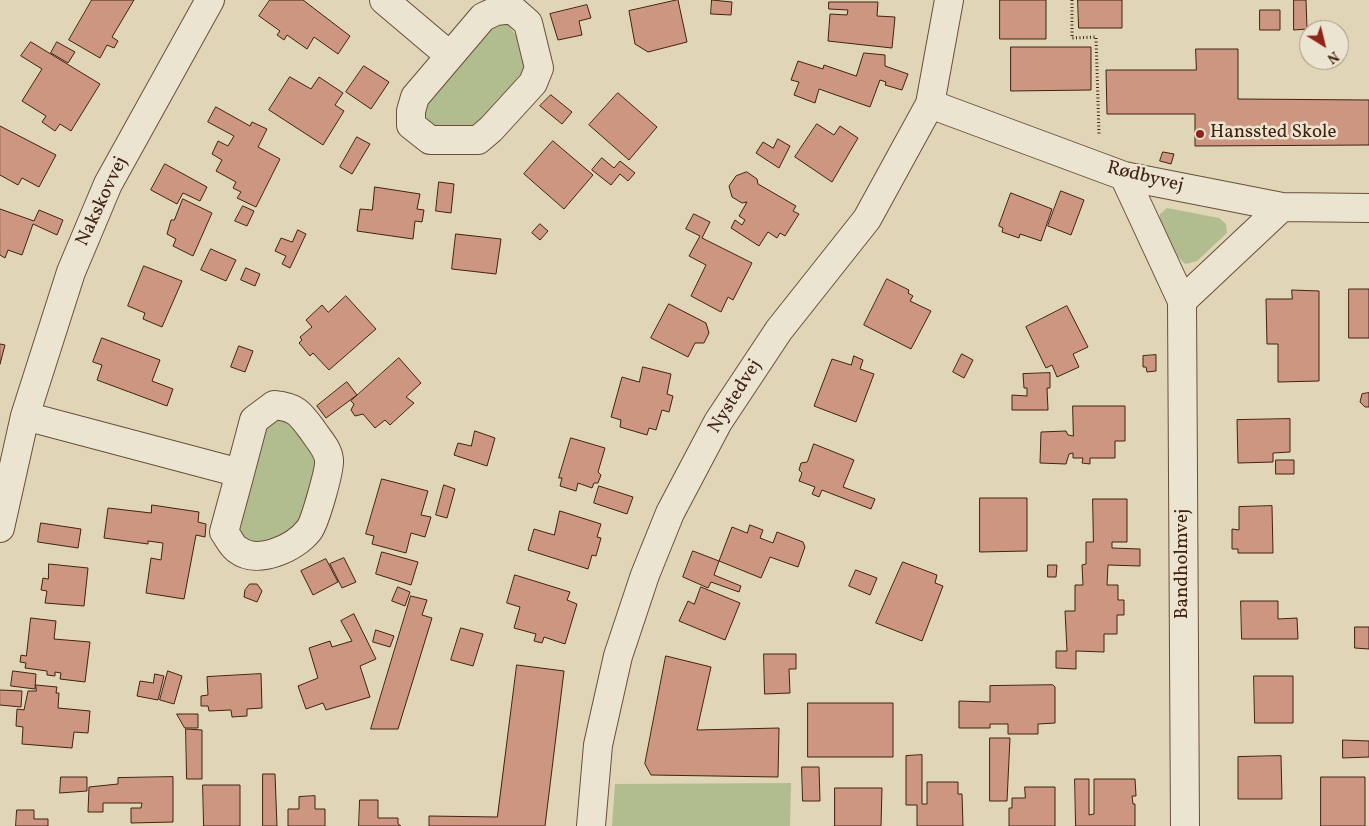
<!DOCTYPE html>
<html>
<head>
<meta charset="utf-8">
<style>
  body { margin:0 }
  #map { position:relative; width:1369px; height:826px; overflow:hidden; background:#e0d5b7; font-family:Vollkorn,serif }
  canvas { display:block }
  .north { position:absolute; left:1299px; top:20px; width:50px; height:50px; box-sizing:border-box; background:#ebe4d0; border:1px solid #a79683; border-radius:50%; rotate:144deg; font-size:14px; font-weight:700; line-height:20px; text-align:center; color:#422210 }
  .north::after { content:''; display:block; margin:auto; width:18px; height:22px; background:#8f2418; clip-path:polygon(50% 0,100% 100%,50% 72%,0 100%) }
</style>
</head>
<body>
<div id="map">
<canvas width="1369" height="826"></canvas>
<div class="north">N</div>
</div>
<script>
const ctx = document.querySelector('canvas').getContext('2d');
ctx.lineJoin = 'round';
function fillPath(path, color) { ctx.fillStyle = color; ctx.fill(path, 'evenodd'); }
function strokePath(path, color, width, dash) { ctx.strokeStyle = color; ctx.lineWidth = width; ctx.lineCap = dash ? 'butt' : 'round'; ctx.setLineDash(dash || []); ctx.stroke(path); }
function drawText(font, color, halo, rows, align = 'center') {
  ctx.font = font + ' Vollkorn,serif'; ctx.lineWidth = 5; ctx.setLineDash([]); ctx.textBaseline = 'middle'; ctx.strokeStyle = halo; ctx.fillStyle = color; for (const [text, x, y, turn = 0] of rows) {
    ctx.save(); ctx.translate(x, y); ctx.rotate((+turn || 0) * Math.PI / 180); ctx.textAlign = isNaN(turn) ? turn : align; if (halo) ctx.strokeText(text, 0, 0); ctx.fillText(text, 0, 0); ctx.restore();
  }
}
fillPath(new Path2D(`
  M506 23C518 34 528 59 525 75L480 126 444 132 429 124 425 116 424 99 493 24Z
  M1167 208 1219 218 1226 224 1227 233 1197 261 1186 264C1176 259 1158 225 1160 214Z
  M281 419 291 420 318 456 299 533C278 539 242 557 239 523L267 427Z
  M791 783 790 826H612L615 784Z`), '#b1bd8f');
const building = new Path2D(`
  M92 0H134L112 37 118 41 114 48 107 45 100 58 69 40Z
  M270 0H303L350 36 338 54 314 37 307 49 287 35 284 40 277 35 280 31 259 16Z
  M678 0 687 42 648 52 635 44 629 11Z
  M712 0 732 2 731 15 711 14Z
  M1000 0H1046V39H1000Z
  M1078 0H1122V28H1079Z
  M1294 0H1306L1307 29 1294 30Z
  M829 2H878L877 16 895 17 892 48 828 41 830 14 847 15 848 10 829 9Z
  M587 5 591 18 579 21 582 35 558 40 550 14Z
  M1260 10H1280V30H1260Z
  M31 42 100 84 71 131 60 124 55 131 42 122 46 116 22 101 42 69 21 56Z
  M57 42 75 52 68 63 51 53Z
  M1011 47H1091V90L1011 91Z
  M1196 49H1238V99L1369 100V145L1195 146V114H1107L1106 70H1196Z
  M864 53 885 55V66L908 74 902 90 885 85 886 82 880 80 870 107 819 89 815 103 794 95 799 82 791 80 798 61 823 69 824 65 856 76Z
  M364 66 389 82 371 109 346 92Z
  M290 77 311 89 319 77 343 93 335 105 344 111 323 145 269 110Z
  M618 93 657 127 629 160 589 125Z
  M551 95 572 112 562 124 540 106Z
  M216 107 250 126 252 122 267 129 258 147 280 159 256 207 237 198 241 192 233 188 236 182 216 171 222 160 212 154 218 141 228 146 234 136 208 122Z
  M817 124 834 135 840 126 858 138 832 182 795 157Z
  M0 126 56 155 39 187 22 178 18 185 0 175Z
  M357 137 370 144 352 174 340 167Z
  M778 139 790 146 779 168 756 153 763 142 773 148Z
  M553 141 593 175 564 209 524 174Z
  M1163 152 1174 154 1171 164 1160 161Z
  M602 158 614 168 620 161 635 173 628 181 620 174 611 185 592 170Z
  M165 164 207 187 200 201 183 193 177 204 151 190Z
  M747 172 757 179 758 184 796 206 793 211 799 214 785 236 780 233 777 238 768 232 759 246 731 228 735 220 742 225 745 220 739 216 747 202 742 203 732 197 729 186 736 176Z
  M439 182 454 184 451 213 436 211Z
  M375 187 420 194 417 209 424 210 422 222 415 221 413 239 357 231 360 209 372 210Z
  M1061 191 1084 200 1071 235 1048 226Z
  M1011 193 1052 209 1041 241 1020 234 1019 238 1002 232 1003 228 999 226Z
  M183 199 212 213 193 256 173 246 176 239 167 234 171 220H174Z
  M243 206 254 211 247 226 235 221Z
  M0 209 34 221 39 210 63 220 57 235 33 224 22 255 8 250 5 258 0 255Z
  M694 214 710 222 702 238 752 263 733 300 728 297 721 312 691 296 706 265 689 256 700 236 686 229Z
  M540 224 548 231 540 240 532 233Z
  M298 230 306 234 290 268 282 264 286 256 275 251 281 238 292 242Z
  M456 234 501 239 496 274 452 269Z
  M211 249 236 260 226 281 201 270Z
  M144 266 182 281 162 327 143 319 145 313 128 306Z
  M246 268 260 274 255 286 241 280Z
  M887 279 909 290 908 293 913 296 910 301 931 311 911 349 864 325Z
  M1349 289H1369V338H1349Z
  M1292 290 1319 291V381L1278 382V344H1267L1266 299H1292Z
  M346 296 376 329 329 370 313 353 310 356 299 343 302 340 300 337 312 327 306 320 322 305 328 312Z
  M669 304 706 323 709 333 704 343H695L688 357 651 338Z
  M1067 306 1088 347 1073 354 1079 367 1057 377 1052 365 1046 368 1026 327Z
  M102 338 160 360 152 381 173 389 167 406 97 380 102 365 93 362Z
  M0 344 5 345 0 364Z
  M239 346 253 351 245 372 231 367Z
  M962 354 973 360 964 378 953 372Z
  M1156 355V371L1147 372 1146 367H1143V356Z
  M854 356 863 360 860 369 874 374 856 422 814 406 832 359 851 365Z
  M399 358 421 383 406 397 414 403 390 425 385 420 375 428 363 414 355 416 351 410 354 404 351 401Z
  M643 367 671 374 667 394 673 396 669 412 662 410 656 430 649 428 647 435 620 427 621 420 611 417 622 377 639 382Z
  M1050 373V388H1047L1048 410H1012V395L1027 396V388H1024L1023 374Z
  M347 382 357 395 326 418 317 406Z
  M1369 393V407H1365L1360 402 1362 394Z
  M1073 406H1125V441H1115V458H1090V464L1082 463 1083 458H1073V453L1069 454 1066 464 1040 463 1041 432 1066 431 1068 435 1073 436Z
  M1290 419V452L1273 453V462L1238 463 1237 420Z
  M475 431 495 438 487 466 454 455 458 443 471 446Z
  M571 438 605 448 598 472 601 475 598 483H594L592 488 578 483 576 491 560 486 562 478H559Z
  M814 444 854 460 843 487 875 499 871 509 822 490 819 497 812 494 815 487 799 481 802 473 799 470 801 463 807 462Z
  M1276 460H1294V474H1276Z
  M382 479 428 491 421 515 431 517 425 537 411 533 406 553 372 544 374 536 366 534Z
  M444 485 455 489 447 518 436 515Z
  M599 486 633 497 627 514 594 503Z
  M980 498H1027V551L980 552Z
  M1093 499H1127V542H1112V548L1140 549V566L1108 565 1107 585H1118V600H1124V615H1117V634H1104V652L1076 651V669L1056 668V651H1067L1065 611H1075V585H1083L1082 565 1086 564V542H1093Z
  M152 505 199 512 198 522 206 524 205 537 196 535 184 599 146 593 151 558 161 560 163 543 148 541V544L104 538 108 508 151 513Z
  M1272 506 1273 553H1238V549H1232V529L1239 530V507Z
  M560 511 601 524 597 537 601 538 596 556 592 555 588 569 528 550 534 529 554 535Z
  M41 523 81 529 78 548 38 542Z
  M750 525 763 530 760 538 773 543 777 532 803 542 805 547 798 567 770 557 761 578 719 561 732 527 747 533Z
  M693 551 719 561 714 575 741 586 739 592 711 582 708 588 683 577Z
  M382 552 418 562 411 585 376 574Z
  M344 558 356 582 342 588 330 564Z
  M326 559 338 582 313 595 301 571Z
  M903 562 937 575 935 583 943 586 922 641 876 623Z
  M49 564 88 568 84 606 45 603 47 591 41 590 43 578 48 579Z
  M1048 565H1057L1056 577H1048Z
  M856 570 877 578 870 595 849 586Z
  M515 575 570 592 567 600 577 604 565 644 544 637 542 643 534 641 536 634 514 628 520 607 507 603Z
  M250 584H257L262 591 257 602 244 597 245 590Z
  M398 587 410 592 405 606 392 601Z
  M701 587 740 603 725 640 679 621 688 601 694 604Z
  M411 596 427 600 422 615 432 618 398 729H371Z
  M1241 601H1278V619L1297 618 1298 639H1242Z
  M354 614 376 659 360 666 370 697 326 710 323 703 306 709 298 686 318 678 309 648 330 641 332 647 352 641 341 621Z
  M31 618 56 621 54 639 90 642 85 682 60 679 61 673 55 672V676L47 675V671L25 668 26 663 20 662 21 655 26 656Z
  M1355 627H1369V649L1355 648Z
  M461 628 483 634 473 666 451 660Z
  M376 630 394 636 390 647 373 642Z
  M764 654H796V669H789L790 693 765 694Z
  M666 656 711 667 697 730 779 728 778 777 651 775 645 764Z
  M517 665 564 671 545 826H429V816L497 817Z
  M13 671 36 674 35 689 11 686Z
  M168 671 182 676 174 704 160 700Z
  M155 674 164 676 158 700 137 696 140 681 153 683Z
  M261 674 262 708 247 709V716L232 717 231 710 209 711 208 706H201V696L208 695 207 677Z
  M1254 676H1293V723H1255Z
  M36 685 57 687 56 693H59L58 708 90 711 88 733 74 732 72 748 22 744 23 727 16 726 17 709 24 710 28 691H36Z
  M1053 685 1055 687V723L1038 724V734H1008V724H990V728H959V701L990 702V686Z
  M0 690 22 691 21 707 0 705Z
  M808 703H893V757H808Z
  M177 714H198V728H185Z
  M186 729 202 730V779H187Z
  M990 738H1010L1007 801H990Z
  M1343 740 1369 741V757L1343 758Z
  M922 755V804H927V782H958V794H962L963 826H917V805H906V756Z
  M1281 756 1282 799H1238V757Z
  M802 767H819L820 801H803Z
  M263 774H275L277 826H263Z
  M61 777H87V791L60 793Z
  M173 777V822L131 823V808H141L142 803H103V812H88L89 787 118 784V778Z
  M1321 777H1365V826H1321Z
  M1075 779H1089V815L1094 814V779H1135L1136 796H1132L1133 804H1135V826H1076Z
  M203 785H240V826H204Z
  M1025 787H1055V826H1009V808H1012V798H1025Z
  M835 788H882L881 826H835Z
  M315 796V809H325V826H288V809H299V797Z
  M360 800H378V818H398V824L401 826H359Z
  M17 810H34V819H48V826H16Z`);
fillPath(building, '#cd9680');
strokePath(building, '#422210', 1);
const minor = new Path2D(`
  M384 0 449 55
  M512 9 528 23 539 68 533 83 491 129 478 140H430L411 125V111L415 97 483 17 496 11Z
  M930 104 1124 176 1282 207 1369 208
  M1124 176 1182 301 1185 826
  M1182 301 1282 207
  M25 416 240 473 224 532C228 537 232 547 238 550 258 565 295 548 309 530 315 522 330 470 329 460 328 449 319 440 313 431 300 413 296 407 274 405L254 420 240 473
  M0 528 25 416 71 272 108 184 210 0
  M591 826 598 745 618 656 645 575 670 513 718 422 779 330 867 219 930 104 949 0`);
strokePath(minor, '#6a4f3a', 30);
strokePath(new Path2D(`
  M1072 0V38L1096 37 1099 134`), '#422210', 3, [1, 2.5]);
strokePath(minor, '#ebe4d0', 28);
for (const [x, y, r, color] of [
  [1200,134,5,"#8f2418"]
]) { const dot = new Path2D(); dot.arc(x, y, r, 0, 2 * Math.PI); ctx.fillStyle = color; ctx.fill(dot); strokePath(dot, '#ebe4d0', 2); }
drawText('19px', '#422210', '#ebe4d0', [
  ["Hanssted Skole",1210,134]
], 'left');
drawText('19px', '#422210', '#ebe4d0', [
  ["Rødbyvej",1145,178,14],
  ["Nakskovvej",103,202,-65],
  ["Nystedvej",736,397,-58],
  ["Bandholmvej",1184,564,-90]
]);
</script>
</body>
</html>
